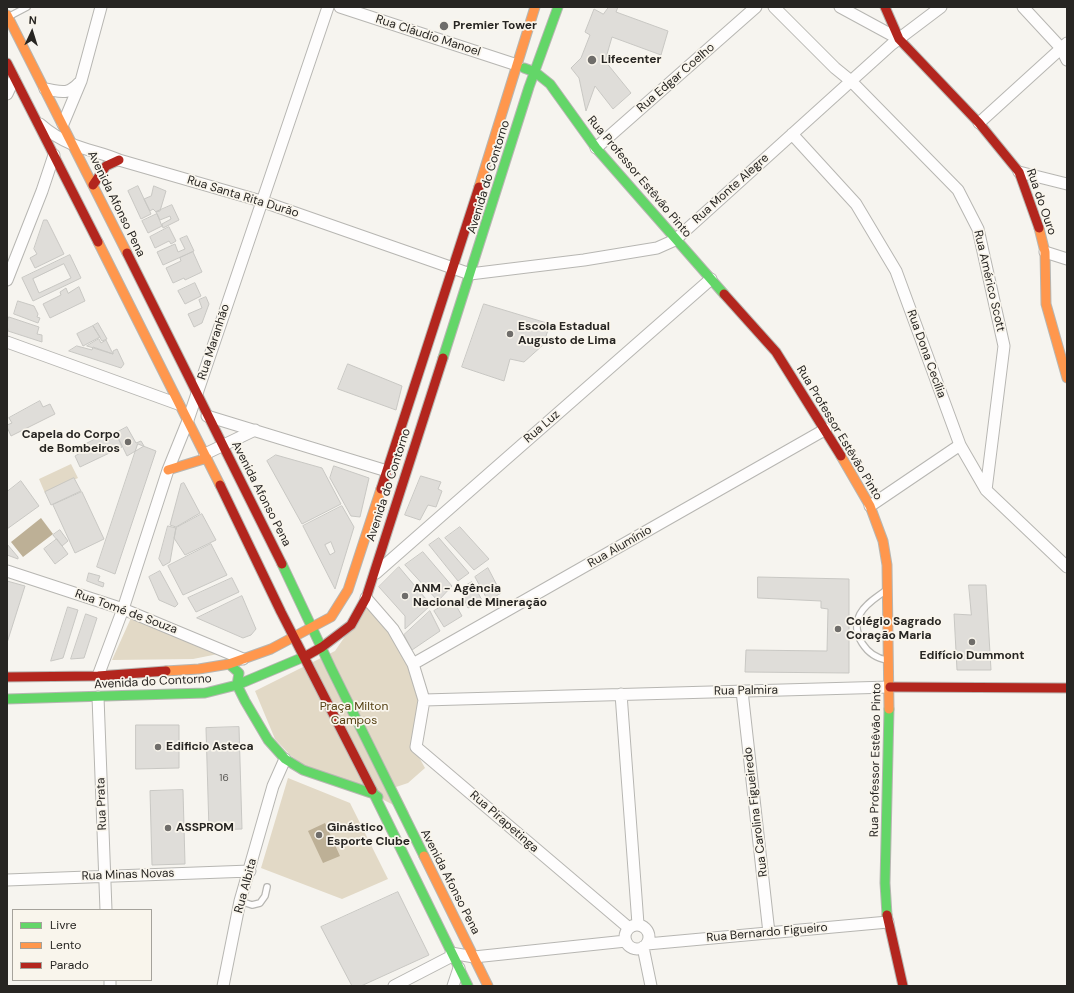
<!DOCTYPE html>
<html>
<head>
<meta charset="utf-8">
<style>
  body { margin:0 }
  #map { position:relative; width:1074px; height:993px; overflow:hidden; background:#f6f4ef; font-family:"DM Sans",sans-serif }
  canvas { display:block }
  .frame { position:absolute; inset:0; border:8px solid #272522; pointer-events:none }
  .legend { position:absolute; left:12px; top:909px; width:140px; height:72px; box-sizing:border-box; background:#f9f5ec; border:1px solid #a5a29b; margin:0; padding:5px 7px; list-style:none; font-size:12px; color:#272522 }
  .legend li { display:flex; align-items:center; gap:8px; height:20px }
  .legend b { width:20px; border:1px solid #a5a29b }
  .north { position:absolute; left:12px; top:12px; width:40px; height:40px; -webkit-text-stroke:3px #f9f5ec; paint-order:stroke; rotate:4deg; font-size:11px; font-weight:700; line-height:16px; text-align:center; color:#272522 }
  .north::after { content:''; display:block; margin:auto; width:14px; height:18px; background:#272522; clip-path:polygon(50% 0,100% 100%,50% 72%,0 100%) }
</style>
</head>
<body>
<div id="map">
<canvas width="1074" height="993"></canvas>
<div class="frame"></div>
<ul class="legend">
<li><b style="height:5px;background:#63d668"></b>Livre</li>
<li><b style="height:5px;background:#ff974d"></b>Lento</li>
<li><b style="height:5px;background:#b3261e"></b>Parado</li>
</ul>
<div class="north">N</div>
</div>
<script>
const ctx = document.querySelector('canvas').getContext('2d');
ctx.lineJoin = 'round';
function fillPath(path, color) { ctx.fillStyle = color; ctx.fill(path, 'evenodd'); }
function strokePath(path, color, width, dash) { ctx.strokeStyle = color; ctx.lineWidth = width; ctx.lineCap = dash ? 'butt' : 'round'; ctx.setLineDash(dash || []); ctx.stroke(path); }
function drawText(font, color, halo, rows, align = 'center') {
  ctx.font = font + ' "DM Sans",sans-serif'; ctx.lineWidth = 3.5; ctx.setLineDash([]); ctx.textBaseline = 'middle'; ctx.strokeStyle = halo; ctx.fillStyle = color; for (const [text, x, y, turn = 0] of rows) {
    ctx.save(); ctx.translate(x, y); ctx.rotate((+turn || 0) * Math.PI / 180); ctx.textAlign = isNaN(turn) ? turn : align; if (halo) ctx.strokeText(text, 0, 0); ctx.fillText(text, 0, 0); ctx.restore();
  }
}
fillPath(new Path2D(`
  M71 464 78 478 45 493 39 479Z
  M367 604 392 629 423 700 414 748 425 768 408 783 396 787 409 813 345 780 306 767 290 755 275 739 255 691 335 651Z
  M131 618 223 653 193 659 112 660Z
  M288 778 350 803 388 879 342 899 261 868Z`), '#e2d9c6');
fillPath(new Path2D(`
  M41 518 53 534 23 557 11 542Z
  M325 823 340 856 323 863 308 831Z`), '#bdb096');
const building = new Path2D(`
  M609 7H618L616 12 668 31 661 55 612 37 605 61 631 93 613 109 595 86 586 111 579 78 571 68 581 58 590 35 585 32 594 9 603 14Z
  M138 186 151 214 141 219 128 191Z
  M154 186 166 191 160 211 156 212 153 209 150 211 144 199 151 196Z
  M172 205 179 220 163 228 162 224 171 219 170 216 160 220 156 212Z
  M157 214 162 226 148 233 142 221Z
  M44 220H47L64 254 35 268 30 258 37 254 34 249Z
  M169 227 176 241 171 244 169 241 155 248 150 237Z
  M187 236 194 251 163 265 157 252 175 244 178 252 185 249 180 239Z
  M193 252 202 272 185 280 184 278 173 283 166 268 181 261 180 258Z
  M70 255 81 278 33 301 22 278Z
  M64 264 71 278 39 293 33 279Z
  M195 283 201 296 185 304 178 291Z
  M79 287 85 301 50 318 43 304 61 295 60 292 66 288 68 293Z
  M206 297 209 304 202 323 194 327 188 314 202 308 199 300Z
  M18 301 34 306 38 314 37 317 40 318 38 323 14 314Z
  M484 304 550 324 543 345 524 362 510 359 504 381 462 367Z
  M9 317 39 327 37 334 42 335V342L8 331 7 324Z
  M98 323 107 339 102 341 93 326Z
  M93 326 100 337 83 346 77 334Z
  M99 339 101 343 106 340 113 354 87 346Z
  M77 346 92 350 93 347 113 354V351L117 349 124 364 121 368 69 351Z
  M348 364 402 386 396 410 338 389Z
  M40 401 43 407 50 404 55 414 11 436 7 427V425L12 423 9 418Z
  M127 427 136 443 141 441 144 446 127 456 116 433Z
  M104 435 107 441 117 436 122 447 80 467 75 456 84 451 82 446Z
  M138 444 156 451 115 574 97 567Z
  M276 455 322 468 341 504 302 524 267 461Z
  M334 466 369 478 360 517 351 516 330 478Z
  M421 476 441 482 438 489 442 491 436 507 428 505 420 520 405 515Z
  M74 478 81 491 51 505 45 492Z
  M21 481 39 506 7 529V492Z
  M184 483 200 513 176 527 170 525 181 484Z
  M82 492 104 539 75 553 53 505Z
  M342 506 354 527 335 589 303 526ZM331 542 335 552 330 555 325 545Z
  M202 514 216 540 185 555 174 538 176 528Z
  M168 526 176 528 170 562 163 566 159 559Z
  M460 527 489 559 474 570 445 538Z
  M60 530 68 541 62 546 53 535Z
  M439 538 469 573 458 581 429 545Z
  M57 539 68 554 55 564 44 549Z
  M7 544 18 557V559L7 555Z
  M211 544 227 575 183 595 168 566Z
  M423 552 452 586 438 601 405 565Z
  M399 567 431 605 405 629V616L379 587Z
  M488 568 501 593 488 601 475 577Z
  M160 571 178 604 175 607 159 600 149 577Z
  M89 573 100 576 98 581 104 583 103 587 87 581Z
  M758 577 849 579V673L745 672 746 650 827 651 828 609 821 608V601L758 598Z
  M232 578 239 592 196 612 188 598Z
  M7 581 25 586 7 643Z
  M472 582 483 602 468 608 460 589Z
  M969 585H986L991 670H957L954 614 971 615Z
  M242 596 256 629 251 635 243 638 197 618Z
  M453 600 462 616 444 627 434 611Z
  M68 607 78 610 63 658 51 661Z
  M430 611 440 631 412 650 404 635Z
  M86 614 97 618 84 658 71 659Z
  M136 725H179V768L136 769Z
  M239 727 242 829 209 830 206 728Z
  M183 790 185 864 152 865 150 791Z
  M398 892 429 955 361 986H352L321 927Z`);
fillPath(building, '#dfddd9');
strokePath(building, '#c8c7c3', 1);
const lane = new Path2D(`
  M8 17 27 7
  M885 591C877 597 865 604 860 614 850 634 867 657 887 660
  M240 901 252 905 260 903 265 896 267 887`);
const street = new Path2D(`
  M340 7 517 65
  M774 7 835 68 851 81 958 190 978 229 1004 346 986 490
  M840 7 899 39
  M1023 7 1061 48 1067 60
  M45 89C60 91 67 96 79 83
  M7 94 14 79
  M979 123 1067 43
  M40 124C50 133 62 140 74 145 89 151 104 153 119 160L261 201 470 274 584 260 657 248 675 240 892 44 941 7
  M63 124 81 81 101 7
  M792 134 856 204 896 271 960 445 986 490 1067 567
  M596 148 756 7
  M1019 172 1067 184
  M1045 252 1067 259
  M7 280 42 191 54 155
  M7 342 178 404
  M207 416 387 471
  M205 454 255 430
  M870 506 960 445
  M7 571 123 609 243 659
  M376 573 711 279
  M366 598 393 629 413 664 424 700 416 747 629 928
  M413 664 826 429
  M98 676 123 609 168 470 187 423 328 7
  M742 691 769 933
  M621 694 638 924
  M98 697 106 910
  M424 700 890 687
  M7 880 250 871
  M625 937a12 12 0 1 1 24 0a12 12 0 1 1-24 0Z
  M647 944 888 922
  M643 947 651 986
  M451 953 474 957 626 941
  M110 980V986
  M223 986 240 901 273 786 285 759
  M394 986 452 956
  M453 986 459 968`);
const fast = new Path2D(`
  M524 68 535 72 550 84 596 148 724 294
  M443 358 529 87 558 7
  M282 564 331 668 424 856
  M229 664 239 673 237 685 245 701 268 740 285 759 303 770 374 794 378 797
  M7 699 205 693 237 685 306 656
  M372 790 468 986
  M887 915 885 883 889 709`);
const slow = new Path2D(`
  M7 15 127 253
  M479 187 535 7
  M1039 228 1045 252 1046 304 1067 378
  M98 242 220 485
  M841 456 870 506 883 541 887 565 889 709
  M168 470 207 458
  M166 671 199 669 229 664 271 649 331 617 348 590 381 489
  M424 856 488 986`);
const jam = new Path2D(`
  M885 7 899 39 979 123 1019 172 1039 228
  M7 63 98 242
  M93 185 106 166 119 160
  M127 253 282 564
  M724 294 776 352 841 456
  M220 485 281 612 372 790
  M381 489 479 187
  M306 656 322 647 351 625 366 598 443 358
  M7 677 98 676 166 671
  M890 687 1067 688
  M887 915 903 986`);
strokePath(lane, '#b7b6b2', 8);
strokePath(street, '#b7b6b2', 13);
strokePath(fast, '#b7b6b2', 11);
strokePath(slow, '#b7b6b2', 11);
strokePath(jam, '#b7b6b2', 11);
strokePath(lane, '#fefdfd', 5.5);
strokePath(street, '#fefdfd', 11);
strokePath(fast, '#63d668', 9);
strokePath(slow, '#ff974d', 9);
strokePath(jam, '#b3261e', 9);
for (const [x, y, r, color] of [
  [444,26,5,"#6f6d6a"],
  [592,60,5,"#6f6d6a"],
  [510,334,4,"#6f6d6a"],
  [128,442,4,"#6f6d6a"],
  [405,596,4,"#6f6d6a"],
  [838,629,4,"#6f6d6a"],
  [972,642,4,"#6f6d6a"],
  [158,747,4,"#6f6d6a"],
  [168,828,4,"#6f6d6a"],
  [319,835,4,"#6f6d6a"]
]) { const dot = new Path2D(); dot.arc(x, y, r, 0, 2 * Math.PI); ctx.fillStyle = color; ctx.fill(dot); strokePath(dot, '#f9f5ec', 1.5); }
drawText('10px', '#575552', null, [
  ["16",224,778]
]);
drawText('bold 12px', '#272522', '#f9f5ec', [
  ["Premier Tower",453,26],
  ["Lifecenter",601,60],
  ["Escola Estadual",518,327],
  ["Augusto de Lima",518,341],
  ["Capela do Corpo",120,435,"right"],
  ["de Bombeiros",120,449,"right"],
  ["ANM - Agência",413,589],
  ["Nacional de Mineração",413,603],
  ["Colégio Sagrado",846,622],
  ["Coração Maria",846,636],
  ["Edifício Dummont",972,656,"center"],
  ["Edificio Asteca",166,747],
  ["ASSPROM",176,828],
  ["Ginástico",327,828],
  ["Esporte Clube",327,842]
], 'left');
drawText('12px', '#272522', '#f9f5ec', [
  ["Rua Cláudio Manoel",428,36,18],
  ["Rua Edgar Coelho",676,78,-41],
  ["Avenida do Contorno",489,177,-73],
  ["Rua Professor Estêvão Pinto",639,177,50],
  ["Rua Monte Alegre",731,189,-42],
  ["Rua Santa Rita Durão",243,197,17],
  ["Rua do Ouro",1041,202,71],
  ["Avenida Afonso Pena",116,204,64],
  ["Rua Américo Scott",989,281,77],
  ["Rua Maranhão",214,342,-72],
  ["Rua Dona Cecília",926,354,70],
  ["Rua Luz",542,427,-41],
  ["Rua Professor Estêvão Pinto",839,433,59],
  ["Avenida do Contorno",389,485,-72],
  ["Avenida Afonso Pena",261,494,63],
  ["Rua Alumínio",620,547,-30],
  ["Rua Tomé de Souza",126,612,20],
  ["Avenida do Contorno",153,682,-3],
  ["Rua Palmira",746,691,-1],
  ["Rua Professor Estêvão Pinto",876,760,-89],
  ["Rua Prata",102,804,-92],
  ["Rua Carolina Figueiredo",756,812,-97],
  ["Rua Pirapetinga",504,822,41],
  ["Rua Minas Novas",128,875,-2],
  ["Avenida Afonso Pena",450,882,63],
  ["Rua Albita",246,886,-75],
  ["Rua Bernardo Figueiro",767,933,-5]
]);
drawText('12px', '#564215', '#f9f5ec', [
  ["Praça Milton",354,707],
  ["Campos",354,721]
]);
</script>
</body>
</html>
